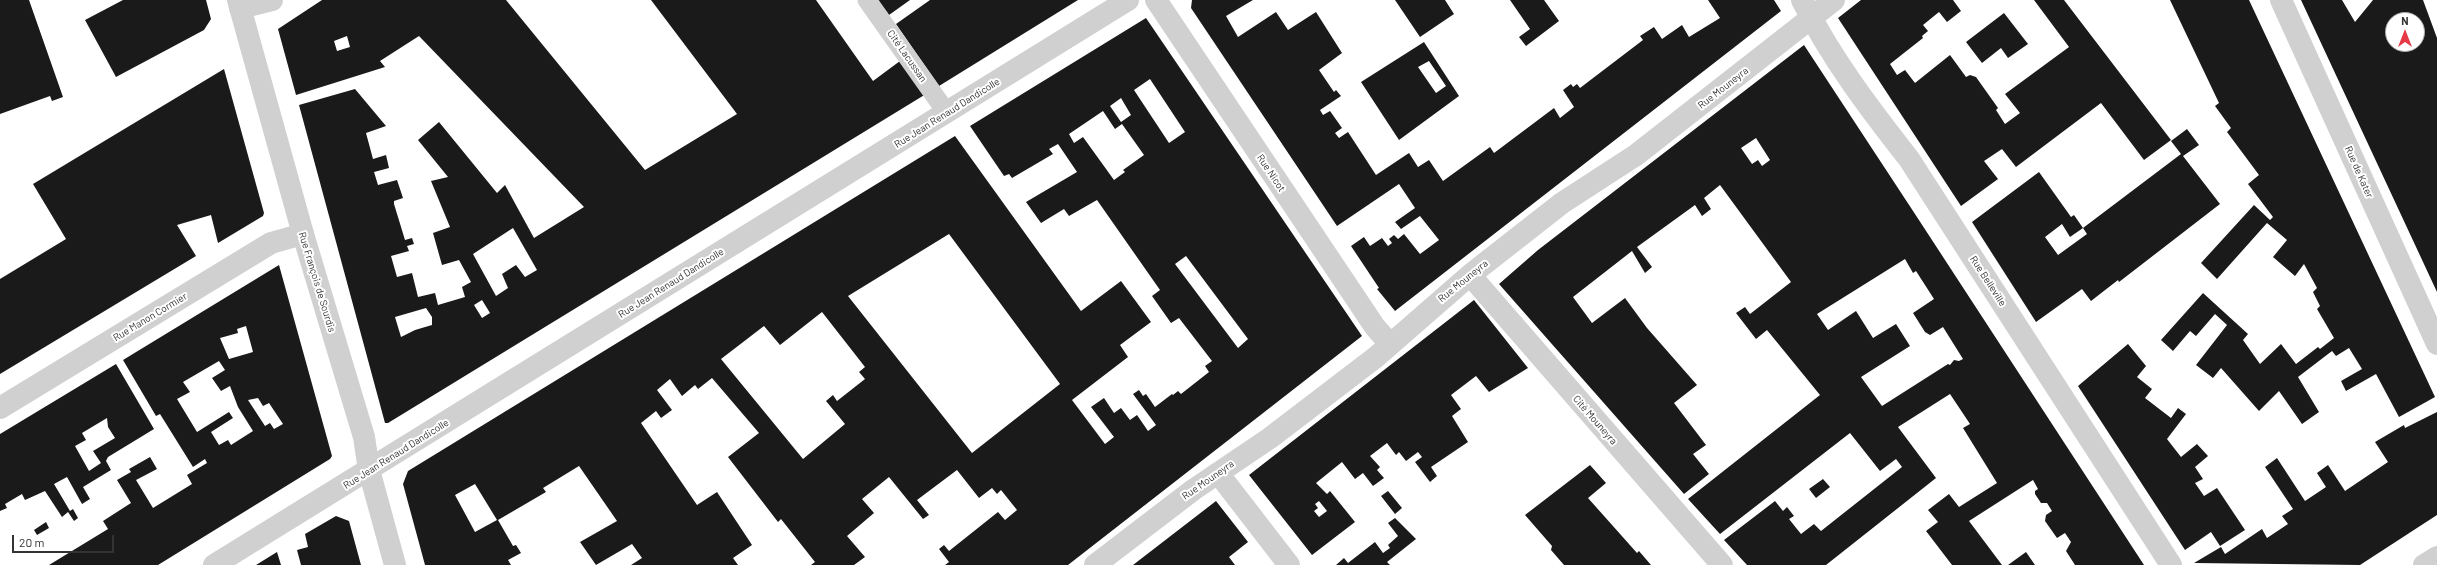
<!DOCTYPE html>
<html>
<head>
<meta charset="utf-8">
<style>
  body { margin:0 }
  #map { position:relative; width:2437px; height:565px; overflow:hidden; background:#fff; font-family:Barlow,sans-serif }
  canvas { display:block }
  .north { position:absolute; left:2385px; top:12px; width:40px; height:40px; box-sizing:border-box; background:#fff; border:1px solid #adadad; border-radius:50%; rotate:0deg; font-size:11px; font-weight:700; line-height:16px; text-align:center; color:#333 }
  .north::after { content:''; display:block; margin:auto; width:14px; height:18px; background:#e63946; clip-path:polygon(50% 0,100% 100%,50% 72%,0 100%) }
  .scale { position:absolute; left:12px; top:535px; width:102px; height:18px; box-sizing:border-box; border:2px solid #333; border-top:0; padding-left:5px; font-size:12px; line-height:14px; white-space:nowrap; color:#333; -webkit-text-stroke:3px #fff; paint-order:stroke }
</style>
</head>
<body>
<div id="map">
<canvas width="2437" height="565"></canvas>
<div class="north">N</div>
<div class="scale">20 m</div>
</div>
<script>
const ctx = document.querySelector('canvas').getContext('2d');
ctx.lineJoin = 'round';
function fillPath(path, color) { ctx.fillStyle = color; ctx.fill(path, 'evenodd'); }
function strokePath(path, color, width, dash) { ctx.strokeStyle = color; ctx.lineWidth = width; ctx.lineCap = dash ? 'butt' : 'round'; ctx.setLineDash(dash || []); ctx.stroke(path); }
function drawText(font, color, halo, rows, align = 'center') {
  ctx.font = font + ' Barlow,sans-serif'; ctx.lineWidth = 4; ctx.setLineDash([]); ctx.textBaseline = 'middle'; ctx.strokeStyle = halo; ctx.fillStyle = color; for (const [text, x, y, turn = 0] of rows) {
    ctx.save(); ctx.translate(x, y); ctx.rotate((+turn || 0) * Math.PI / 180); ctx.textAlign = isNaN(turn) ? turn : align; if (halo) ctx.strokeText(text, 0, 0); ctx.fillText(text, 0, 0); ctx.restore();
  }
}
fillPath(new Path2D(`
  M0 0H29L63 97 52 101 50 96 0 114Z
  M123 0H206L211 19 204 30 116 77 85 20Z
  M322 0H506L645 170 737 114 651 0H816L873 81 900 61 926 94 388 423H385L299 105 355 89 386 126 366 133 373 159 386 155 389 168 374 172 378 185 397 180 403 198 394 201V204L405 240 412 238 414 244 407 246 409 251 391 256 397 277 412 273 418 297 435 293 438 305 465 297 462 287 471 282 459 260 442 265 433 233 450 227 431 181 448 177 418 140 439 122 497 193 505 185 534 238 584 207 419 36 380 61 385 67 296 95 278 29ZM347 36 350 47 337 51 334 41ZM513 228 537 270 525 277 516 265 502 274 508 288 496 296 473 254ZM482 300 490 313 482 318 474 305ZM426 308 432 317V325L415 330 401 337 395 317Z
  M878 0H910L889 15Z
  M930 0H1078L939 86 896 24Z
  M1192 0H1253L1226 16 1238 37 1276 12 1288 30 1316 12 1342 53 1319 70 1334 92 1336 90 1341 96 1320 110 1323 115 1330 111 1342 128 1335 133 1339 138 1348 132 1376 175 1409 153 1418 167 1429 160 1443 181 1490 147 1494 153 1554 108 1560 118 1574 107 1563 90 1571 84 1573 87 1577 84 1580 88 1643 40 1640 36 1654 27 1662 39 1682 25 1689 37 1720 18 1708 0H1774L1781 11 1395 311 1377 289 1379 288 1351 246 1364 237 1370 246 1382 238 1388 246 1392 243 1389 239 1394 235 1398 239 1404 234 1420 254 1439 240 1420 216 1401 229 1395 222 1415 208 1399 184 1337 226 1191 8Z
  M1395 0H1445L1454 14 1420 37Z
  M1510 0H1544L1559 21 1526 46 1519 37 1530 29Z
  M1861 0H1953L1961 11 1947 22 1939 12 1923 25 1928 31 1922 36 1923 38 1890 64 1897 75 1905 70 1915 83 1950 55 1966 77 1970 75 1976 77 1998 108 1996 110 2005 124 2020 113 2005 94 2069 47 2034 0H2064L2171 140 2144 160 2101 103 2016 167 2002 149 1984 161 1998 179 1961 206 1838 18Z
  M2170 0H2249L2435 397 2399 417 2376 374 2346 391 2341 381 2362 369 2349 348 2336 356 2332 351 2298 377 2319 412 2302 424 2279 391 2259 411 2221 368 2213 378 2196 365 2227 325 2215 314 2196 336 2190 331 2173 351 2161 340 2203 293 2248 334 2243 340 2260 364 2281 344 2296 364 2318 347 2320 349 2334 338 2317 309 2320 306 2313 292 2317 288 2304 264 2295 276 2273 257 2287 240 2267 223 2217 279 2201 263 2254 205 2270 220 2273 217 2248 184 2259 175 2227 132 2231 128 2215 106 2219 103Z
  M2301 0H2342L2355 22 2373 0H2423L2437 38V292ZM2393 20H2417V44H2393Z
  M2004 13 2028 44 2008 58 2001 48 1982 63 1966 42Z
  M1146 18 1362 336 1068 565H945L949 562 939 549 944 545 949 551 998 512 1005 520 1017 510 1001 490 997 494 992 488 979 498 957 470 917 500 929 515 923 519 889 477 862 499 874 513 847 536 865 557 854 565H811L815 562 781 519 778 522 728 457 759 433 712 378 698 389 695 385 682 396 670 379 657 390 672 410 661 418 656 411 641 423 697 505 717 492 752 545 733 558 738 565H631L642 558 632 544 596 565 580 542 617 521 579 466 543 488 546 492 498 520 513 546 516 545 521 553 508 560 511 565H425L403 484 408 471 955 136 1081 311 1121 281 1151 322 1120 345 1128 357 1072 400 1105 444 1114 437 1091 407 1104 398 1114 413 1121 408 1130 420 1137 415 1148 431 1156 425 1133 394 1139 390 1143 396 1146 394 1155 407 1172 394 1173 395 1178 391 1181 394 1209 372 1205 366 1212 361 1179 318 1171 323 1152 296 1160 290 1097 200 1069 216 1064 209 1041 223 1026 202 1077 172 1058 144 1049 149 1053 154 1012 178 1009 174 1004 176 970 126ZM1150 79 1185 132 1169 143 1134 90ZM1121 98 1131 115 1121 122 1110 106ZM1103 111 1115 129 1122 124 1144 155 1123 170 1125 172 1114 180 1083 137 1074 143 1069 134ZM949 234 1060 384 972 453 848 296ZM1186 256 1248 339 1238 348 1175 264ZM822 312 865 367 859 372 865 379 837 401 833 395 826 401 845 424 803 459 721 359 764 326 780 345ZM475 484 497 520 475 532 455 495Z
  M1424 42 1459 96 1399 140 1361 82ZM1429 61 1446 86 1436 93 1418 67Z
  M1804 45 1915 214 2144 565H2075L2066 551 2071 542 2065 533 2057 538 2045 521 2046 515 2052 511 2047 503H2041L2035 494V491L2038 489 2033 480 1969 521 2002 565H1952L1926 531 1938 522 1928 510 1949 494 1959 507 1997 483 1963 428 1970 424 1950 394 1898 427 1936 478 1826 565H1747L1724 540 1775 501 1783 511 1787 507 1794 516 1789 519 1801 534 1814 524 1821 531 1902 467 1896 459 1880 471 1850 433 1720 534 1688 499 1820 395 1767 330 1756 339 1736 313 1745 307 1750 314 1791 282 1720 185 1704 198 1711 209 1702 216 1695 205 1637 247 1652 267 1645 273 1632 251 1573 297 1592 323 1625 298 1647 328 1697 385 1674 403 1706 445 1693 454 1709 474 1684 494 1499 284 1538 250ZM1756 138 1770 160 1762 166 1758 160 1752 164 1741 148ZM1905 259 1913 273 1916 271 1934 299 1913 313 1925 332 1930 335 1943 327 1963 359 1959 361 1954 360 1950 365 1948 364 1882 406 1861 377 1910 346 1896 324 1873 338 1856 311 1828 330 1817 314Z
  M224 69 264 213 263 216 218 243 211 215 177 225 196 256 0 374V279L66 239 33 184Z
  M2187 129 2199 145 2183 156 2220 204 2119 282 2118 280 2091 301 2082 289 2036 322 1972 222 2039 172 2071 217 2074 215 2083 228 2070 237 2062 224 2045 237 2058 255 2087 234 2083 228 2181 154 2171 141Z
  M279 265 332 456 330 459 158 565H49L108 529 103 521 131 503 117 480 131 472 129 469 150 457 157 469 136 480 153 508 192 484 187 475 207 463 205 459 193 467 160 414 156 416 123 360ZM246 326 253 352 229 359 220 338 238 333 237 329ZM219 361 225 370 212 378 221 391 230 386 238 407 253 431 231 445 228 440 219 445 211 432 233 418 229 412 197 432 177 399 190 392 183 382ZM258 398 263 406 269 403 283 424 274 429 270 423 265 426 248 400Z
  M1474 300 1528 368 1489 392 1476 376 1451 395 1461 409 1452 416 1468 442 1431 467 1437 476 1430 482 1415 462 1422 457 1418 452 1406 461 1399 452 1396 455 1387 443 1370 456 1380 467 1377 470 1384 478 1373 486 1363 473 1355 479 1342 462 1316 483 1327 494 1330 491 1355 522 1312 555 1249 475ZM1319 501 1327 511 1319 517 1314 511 1318 508 1315 504Z
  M2128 344 2146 366 2137 377 2152 389 2145 398 2171 418 2178 408 2186 414 2167 439 2181 457 2197 444 2208 456 2195 467 2203 479 2195 483 2204 496 2217 488 2245 530 2220 546 2211 532 2185 550 2078 386Z
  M116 364 154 429 108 457 106 461 111 470 83 487 90 499 82 504 67 477 54 484 70 511 73 509 78 518 74 521 68 512 62 517 45 491 25 500 22 494 5 504 7 508 0 511V434ZM107 418 108 427 115 438 93 451 101 463 89 471 75 446 86 440 82 433Z
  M2437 412V515L2360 565 2194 563 2221 547 2225 554 2262 529 2267 538 2288 524 2282 516 2293 509 2265 467 2277 458 2305 501 2326 487 2317 473 2328 465 2345 491 2388 462 2375 442 2404 425 2405 428Z
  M1590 465 1606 483 1588 498 1637 553 1639 551 1651 565H1564L1551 550 1552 546 1525 515Z
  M1823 479 1830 487 1816 498 1809 489Z
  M1388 491 1402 508 1395 514 1381 496Z
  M1216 501 1248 542 1229 557 1235 565H1133Z
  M336 516 349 521 361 565H301L297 550 308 547 305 534Z
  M1395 518 1416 539 1387 562 1390 565H1336L1344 558 1348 563 1375 542 1383 553 1390 548 1388 545 1398 536 1388 523Z
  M46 522 49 528 37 535 34 530Z
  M277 552 281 565H256Z
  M2026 552 2035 565H2008Z`), '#1a1a1a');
strokePath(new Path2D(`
  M867 0 947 113`), '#d0d0d0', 19);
strokePath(new Path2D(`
  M1156 0 1375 327 1390 344
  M1802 0C1831 58 1869 108 1909 159L2171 565
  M2281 0 2437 344
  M240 8 272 0
  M1470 275 1722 565
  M0 408 271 243 303 234
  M1218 473 1289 565
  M214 565 1128 0
  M1095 565 1193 490 1270 438 1376 357 1470 275 1562 203 1636 155 1834 0`), '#d0d0d0', 22);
strokePath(new Path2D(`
  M238 0 303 234 364 437 369 470 395 565
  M2424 565 2437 557`), '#d0d0d0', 22);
drawText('10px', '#333', '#fff', [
  ["Cité Lacussan",907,56,55],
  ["Rue Mouneyra",1723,88,-38],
  ["Rue Jean Renaud Dandicolle",947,113,-32],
  ["Rue de Kater",2359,172,66],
  ["Rue Nicot",1271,173,56],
  ["Rue Mouneyra",1463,281,-39],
  ["Rue Belleville",1988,281,57],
  ["Rue François de Sourdis",317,282,73],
  ["Rue Jean Renaud Dandicolle",671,283,-32],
  ["Rue Manon Cormier",150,317,-31],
  ["Cité Mouneyra",1595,420,49],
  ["Rue Jean Renaud Dandicolle",396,454,-32],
  ["Rue Mouneyra",1208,480,-35]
]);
</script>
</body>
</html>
